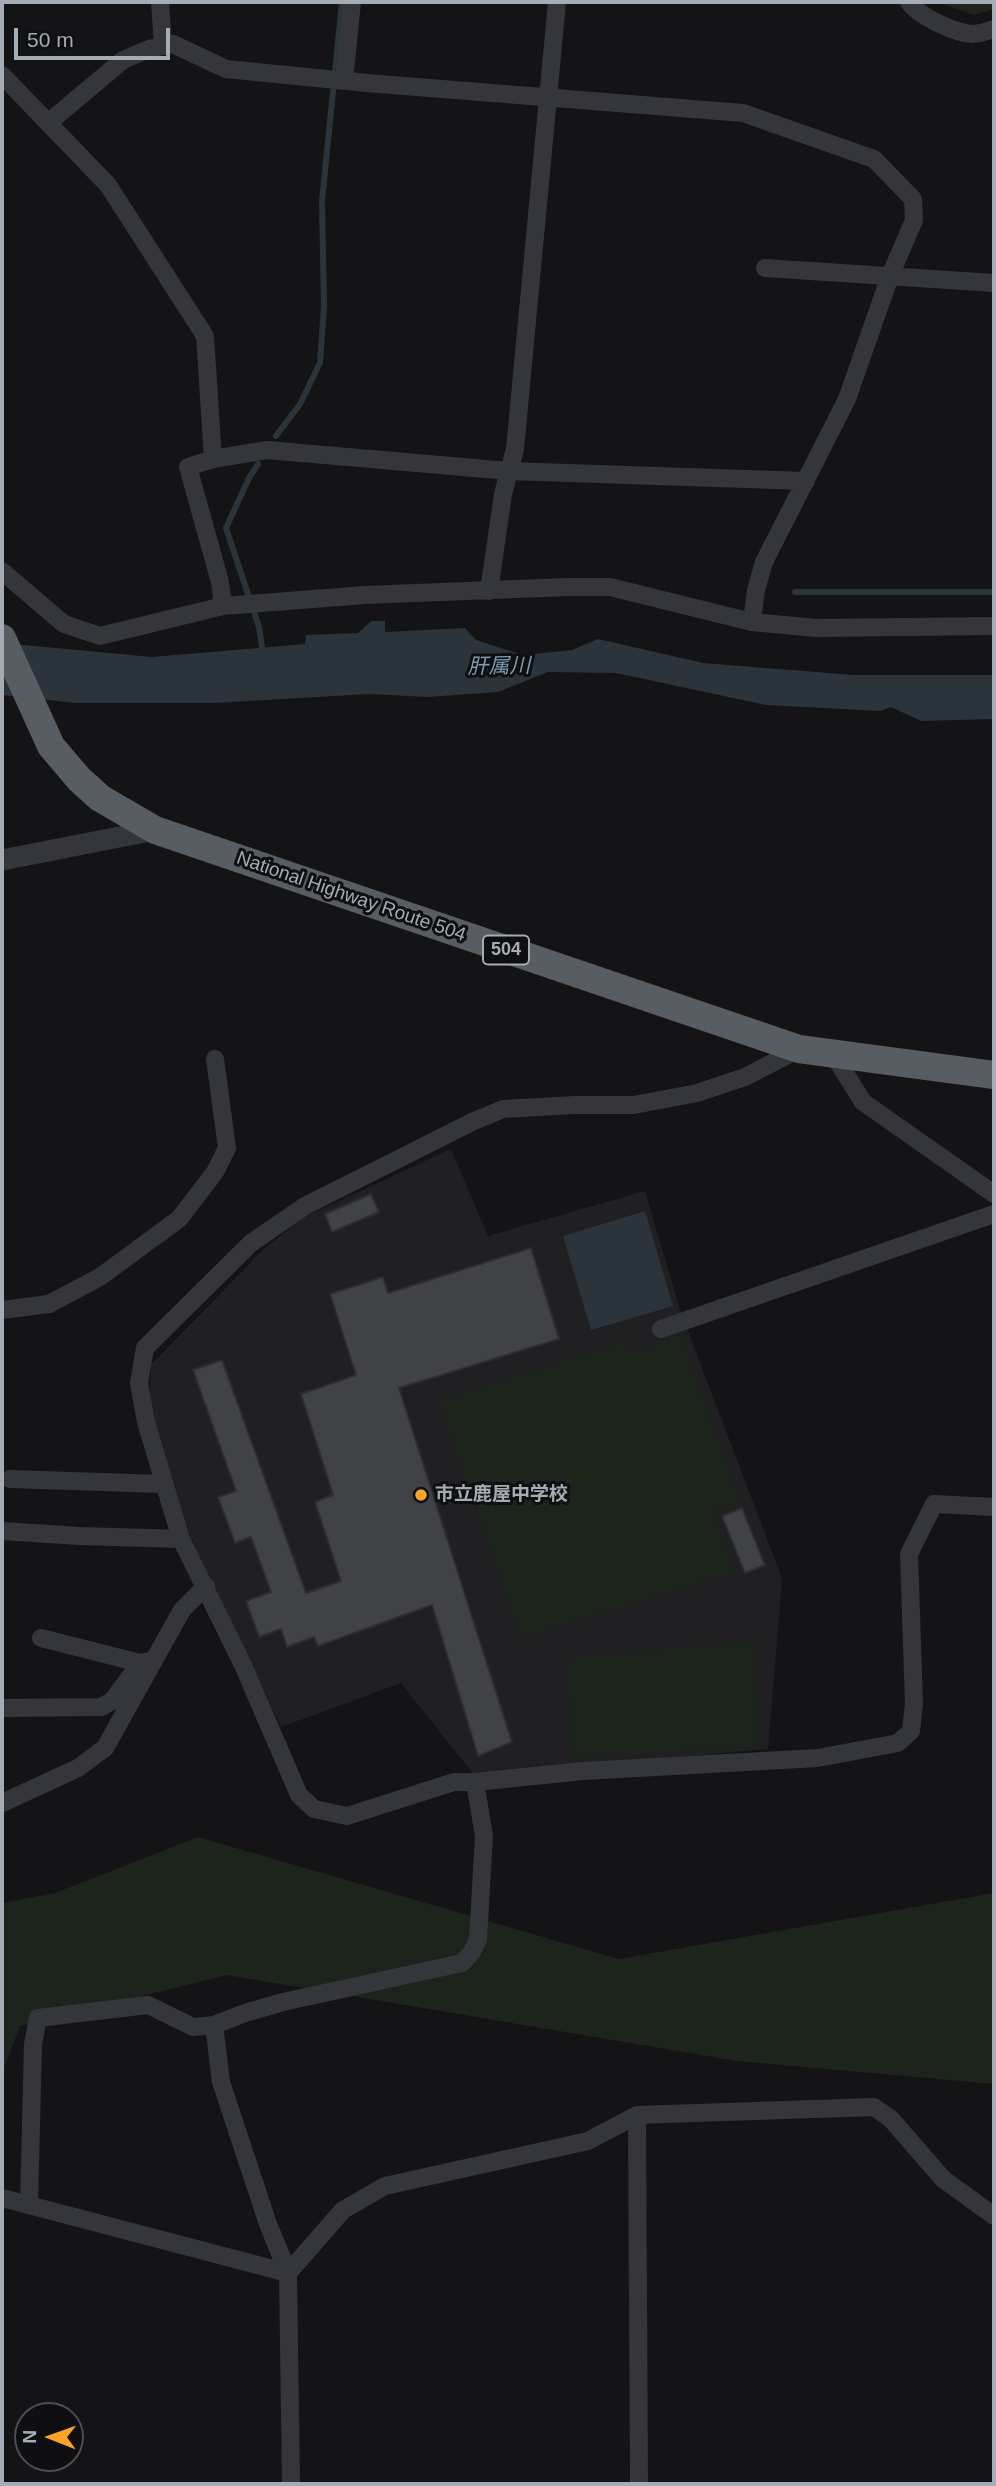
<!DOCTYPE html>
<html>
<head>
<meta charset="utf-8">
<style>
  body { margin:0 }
  #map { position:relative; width:996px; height:2486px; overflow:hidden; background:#141416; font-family:Helvetica,sans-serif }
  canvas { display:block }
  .frame { position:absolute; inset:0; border:4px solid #a5acb6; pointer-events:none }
  .north { position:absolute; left:14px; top:2402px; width:70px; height:70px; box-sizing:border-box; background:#0f0f11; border:2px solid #4b4e53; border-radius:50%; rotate:271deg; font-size:19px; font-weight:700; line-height:28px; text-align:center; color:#a5acb6 }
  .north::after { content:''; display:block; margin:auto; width:24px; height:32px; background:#f8a429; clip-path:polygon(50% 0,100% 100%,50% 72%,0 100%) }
  .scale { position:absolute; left:14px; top:28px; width:156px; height:32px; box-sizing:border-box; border:4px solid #a5acb6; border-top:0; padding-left:9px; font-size:21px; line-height:24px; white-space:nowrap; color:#a5acb6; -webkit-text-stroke:5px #0f0f11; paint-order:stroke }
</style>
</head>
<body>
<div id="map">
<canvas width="996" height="2486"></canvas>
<div class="frame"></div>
<div class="north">N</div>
<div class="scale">50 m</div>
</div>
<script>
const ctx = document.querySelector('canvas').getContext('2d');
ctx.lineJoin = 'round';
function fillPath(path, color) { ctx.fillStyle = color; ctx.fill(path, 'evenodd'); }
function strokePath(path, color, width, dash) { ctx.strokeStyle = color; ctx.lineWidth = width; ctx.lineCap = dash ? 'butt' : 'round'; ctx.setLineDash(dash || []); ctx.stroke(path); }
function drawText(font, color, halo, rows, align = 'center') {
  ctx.font = font + ' Helvetica,"Noto Sans JP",sans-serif'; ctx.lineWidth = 6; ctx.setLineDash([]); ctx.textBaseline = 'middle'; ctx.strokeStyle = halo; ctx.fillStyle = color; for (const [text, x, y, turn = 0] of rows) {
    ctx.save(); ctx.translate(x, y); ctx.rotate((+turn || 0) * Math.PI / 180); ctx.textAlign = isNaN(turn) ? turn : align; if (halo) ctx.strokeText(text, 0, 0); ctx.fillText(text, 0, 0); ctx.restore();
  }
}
fillPath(new Path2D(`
  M451 1149 488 1236 645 1191 681 1313 782 1578 768 1749 474 1775 401 1683 281 1727 188 1531 150 1408 151 1365 263 1250 304 1217Z`), '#202023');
fillPath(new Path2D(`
  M937 2H994V9L974 15Z
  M680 1335 740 1502 713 1512 735 1572 521 1638 439 1401 626 1341 630 1354Z
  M755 1641 758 1746 571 1758 568 1658Z
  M198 1837 619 1959 994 1893V2084L737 2061 227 1975 20 2026 2 2073V1903L55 1893Z`), '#1c241c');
fillPath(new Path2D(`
  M371 621H385V632L465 628 476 640 523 655 572 650 598 639 703 663 854 675H994V719L921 721 891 707 880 711 766 705 616 673 548 672 498 692 428 697 368 694 215 703H76L2 695V643L152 657 305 644 306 635 358 633Z
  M645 1211 673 1306 591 1330 563 1236Z`), '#2a343a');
strokePath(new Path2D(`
  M276 436 300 404 320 363 324 306 322 201 342 2
  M258 464 249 478 226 528 259 627 263 654
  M795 592H994`), '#2a343a', 6);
const building = new Path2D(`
  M371 1194 379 1212 332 1232 325 1214Z
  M531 1248 559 1339 399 1388 512 1742 478 1756 432 1605 318 1646 314 1637 287 1647 281 1629 259 1637 246 1601 271 1592 251 1537 235 1543 218 1497 236 1491 193 1370 222 1360 306 1593 341 1581 315 1502 333 1495 301 1394 356 1375 330 1294 383 1277 388 1293Z
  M742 1508 765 1565 745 1573 722 1516Z`);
fillPath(building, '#404246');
strokePath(building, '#2e2e32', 2);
strokePath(new Path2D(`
  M160 2 163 46
  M909 2C918 16 955 33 972 34 979 34 988 31 994 29
  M2 75 108 185 205 336 213 459
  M344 80 352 2
  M48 123 123 60 149 49 173 44 226 69 367 83 743 113 874 159 913 199 914 220 890 276 847 399 764 562 756 590 752 622
  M765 268 994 283
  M2 571 64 624 100 636 223 606 365 595 568 587H610L752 622 816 628 994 626
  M489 591 503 494 515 449 557 2
  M223 606 220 582 188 467 213 459 267 450 509 471 806 481
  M799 1049 745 1077 697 1093 634 1105H575L503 1109 472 1122 305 1206 251 1243 145 1348 139 1383 146 1422 181 1539 242 1663 299 1795 314 1809 347 1816 454 1782H475L583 1771 818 1758 898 1743 911 1731 914 1704 909 1554 934 1504 994 1507
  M833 1054 863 1102 994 1194
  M2 1310 49 1304 100 1277 179 1219 215 1172 227 1148 215 1059
  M661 1329 994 1214
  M10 1479 163 1484
  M2 1531 80 1536 181 1539
  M41 1638 140 1663
  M3 1708 101 1707 112 1701 140 1663 150 1661
  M2 1803 78 1768 105 1748 182 1610 206 1586
  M214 2025 221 2082 268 2224 288 2273 291 2484
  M637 2115 639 2484
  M2 2198 288 2273
  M29 2205 33 2044 38 2018 148 2005 193 2027 214 2025 245 2013 283 2002 462 1963 472 1952 478 1939 484 1836 475 1782
  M288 2273 343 2210 385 2186 588 2141 637 2115 874 2107 891 2119 943 2179 994 2216`), '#35363b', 18);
strokePath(new Path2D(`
  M2 860 155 830`), '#35363b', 21);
strokePath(new Path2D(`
  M2 638 51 746 79 779 100 798 155 830 799 1049 994 1075`), '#585c63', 28);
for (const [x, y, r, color] of [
  [421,1495,7,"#f8a429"]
]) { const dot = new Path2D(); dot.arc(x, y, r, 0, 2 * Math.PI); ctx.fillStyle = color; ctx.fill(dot); strokePath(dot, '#0f0f11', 2.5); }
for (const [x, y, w] of [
  [506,950,46]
]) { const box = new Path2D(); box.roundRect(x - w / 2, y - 14.5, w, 29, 5); ctx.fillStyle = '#0f0f11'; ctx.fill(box); strokePath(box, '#a5acb6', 2); }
drawText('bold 18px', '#a5acb6', null, [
  ["504",506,950]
]);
drawText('19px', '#a5acb6', '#0f0f11', [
  ["National Highway Route 504",351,897,19]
]);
drawText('bold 19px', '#a5acb6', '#0f0f11', [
  ["市立鹿屋中学校",435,1495]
], 'left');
drawText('italic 21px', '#7a9db3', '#0f0f11', [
  ["肝属川",499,667,-1]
]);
</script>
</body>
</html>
